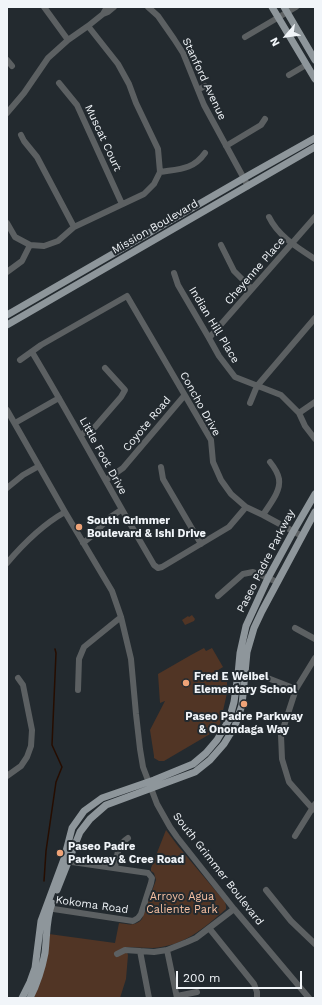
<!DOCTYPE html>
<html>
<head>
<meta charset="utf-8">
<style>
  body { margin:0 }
  #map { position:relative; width:322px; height:1005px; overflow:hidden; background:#232a2f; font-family:"Work Sans",sans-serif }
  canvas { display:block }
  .frame { position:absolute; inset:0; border:8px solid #f1f5f9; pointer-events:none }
  .north { position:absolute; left:266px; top:16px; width:40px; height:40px; -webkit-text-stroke:3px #232a2f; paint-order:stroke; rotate:242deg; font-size:11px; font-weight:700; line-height:16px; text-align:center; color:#f1f5f9 }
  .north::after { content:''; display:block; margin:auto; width:14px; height:18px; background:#f1f5f9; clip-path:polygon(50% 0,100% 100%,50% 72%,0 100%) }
  .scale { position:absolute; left:176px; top:971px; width:126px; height:18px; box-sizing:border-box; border:2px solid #f1f5f9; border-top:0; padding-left:5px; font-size:12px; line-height:14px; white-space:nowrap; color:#f1f5f9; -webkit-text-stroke:3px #232a2f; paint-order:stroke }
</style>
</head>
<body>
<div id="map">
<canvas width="322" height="1005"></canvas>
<div class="frame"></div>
<div class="north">N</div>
<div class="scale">200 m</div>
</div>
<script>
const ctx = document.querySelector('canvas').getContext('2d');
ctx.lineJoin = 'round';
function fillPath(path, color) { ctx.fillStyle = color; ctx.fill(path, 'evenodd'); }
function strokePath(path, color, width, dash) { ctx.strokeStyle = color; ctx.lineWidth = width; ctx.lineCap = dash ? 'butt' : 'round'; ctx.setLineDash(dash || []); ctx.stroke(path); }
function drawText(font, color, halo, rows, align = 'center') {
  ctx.font = font + ' "Work Sans",sans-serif'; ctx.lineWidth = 4; ctx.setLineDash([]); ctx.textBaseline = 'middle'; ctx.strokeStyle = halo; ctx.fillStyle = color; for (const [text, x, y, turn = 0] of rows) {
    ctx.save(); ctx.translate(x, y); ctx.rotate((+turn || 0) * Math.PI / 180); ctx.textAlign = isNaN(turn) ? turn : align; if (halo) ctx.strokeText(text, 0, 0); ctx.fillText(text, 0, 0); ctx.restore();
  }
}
fillPath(new Path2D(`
  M192 615 195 619 194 621 185 625 182 620 188 616 189 617Z
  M204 648 206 651 212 648 223 667 212 674 227 678V693L220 724 210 734 164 761H159L154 758V756L150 730 165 701 160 703 158 674 191 655Z
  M166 830 178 846 225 902 226 906V909C203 929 184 946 153 948 143 948 134 947 125 947L128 955 126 979 120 998H34L49 934 115 943 119 923C128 924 135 927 142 919L156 880 154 873 151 871V868Z`), '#513525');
strokePath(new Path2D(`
  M44 881 46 851 56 782 62 767 52 745 56 653 55 649`), '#260d00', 1.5);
strokePath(new Path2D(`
  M44 7 68 40
  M148 7 158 16 174 39 183 53 204 105 248 186
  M103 14 108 12 114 7
  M245 37 296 7
  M7 60 12 66
  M289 75 306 65
  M59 83 77 105 122 204
  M198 90 205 86
  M7 113 24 93 48 58 68 40 88 26 103 14 107 7
  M21 135 24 141 37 157 74 227
  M226 146 261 125 265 119
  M160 172C179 169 193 170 205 153
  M269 217C278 236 298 248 315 259
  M7 223 15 237 30 245 44 246 58 241 74 227 144 194 154 184 160 172 158 149 136 103 129 84 118 64 88 26
  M221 245 234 271 252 289
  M7 272 22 261 30 245
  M174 273 178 285 209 338 219 356 235 377 281 395 299 413 305 426 315 439
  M209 338 315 217
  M32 352C74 422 112 494 154 565L158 568 162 567 229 527 246 507
  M20 360 41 345 127 296 211 440 213 462 221 480 231 494 246 507 263 515 302 536
  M250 403 257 386 315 318
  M7 410 65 512 112 591 121 617 131 659 136 714 140 749 143 767 157 804 170 827 177 837 234 909 309 998
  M299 413 315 402
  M15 423 59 398
  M80 435 95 427 121 397 125 390 105 368
  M161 467 163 479 201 544
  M106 480 123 468 184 396
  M7 488 23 475 39 466
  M263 515C269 505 281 492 279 479 278 473 274 467 270 462
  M83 543 92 536 109 518 121 510
  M7 563C24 543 42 525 65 512
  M218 596 243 574 253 572 268 578 277 582
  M295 628 315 639
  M315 658 296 689 281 735 282 759 289 782 312 808 315 810
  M240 675 265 677 296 689
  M78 690 79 659 84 647 121 617
  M7 776 21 766 27 757 31 746 32 730 23 685 18 678
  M295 836 315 804
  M115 868C117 856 117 845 128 838
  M266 890 291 921 315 944
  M47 908 133 921 138 918 141 914 151 883 152 878 148 873 72 862 65 860
  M209 928 254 984 257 992V998
  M167 950 177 998
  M140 951 149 998
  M117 954 125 950 154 952 167 950 187 942 196 938 234 909
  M177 996 197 992`), '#5c6062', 6);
strokePath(new Path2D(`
  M272 7 278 17 315 79
  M284 7 315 60
  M7 315 251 174 315 138
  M7 325 315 147
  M57 890 80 832 90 819 106 805 195 772 210 760 224 744 235 726 242 705 247 652 254 628 262 611 315 512
  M22 998 30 982 35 968 41 921 64 859 72 828 84 811 102 798 154 780 193 764 206 753 217 740 229 720 234 702 238 674 240 653 246 626 268 578 293 532 315 494
  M30 998C37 984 42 969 45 953 47 936 46 919 52 903`), '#8e969b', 7);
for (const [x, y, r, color] of [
  [79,527,4,"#efa377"],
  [186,683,4,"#efa377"],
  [244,704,4,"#efa377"],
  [60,853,4,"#efa377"]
]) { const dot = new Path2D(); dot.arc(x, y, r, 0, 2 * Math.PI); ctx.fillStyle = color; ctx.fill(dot); strokePath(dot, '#232a2f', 1.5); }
drawText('11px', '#f1f5f9', '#232a2f', [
  ["Stanford Avenue",204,79,65],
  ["Muscat Court",103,138,65],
  ["Mission Boulevard",155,227,-30],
  ["Cheyenne Place",255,271,-49],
  ["Indian Hill Place",214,325,59],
  ["Concho Drive",200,404,61],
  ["Coyote Road",147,424,-50],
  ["Little Foot Drive",103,456,61],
  ["Paseo Padre Parkway",266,561,-63],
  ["South Grimmer Boulevard",218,869,52],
  ["Kokoma Road",92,905,8]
]);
drawText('bold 11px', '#f1f5f9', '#232a2f', [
  ["South Grimmer",87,521],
  ["Boulevard & Ishi Drive",87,534],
  ["Fred E Weibel",194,677],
  ["Elementary School",194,690],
  ["Paseo Padre Parkway",244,717,"center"],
  ["& Onondaga Way",244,730,"center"],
  ["Paseo Padre",68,847],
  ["Parkway & Cree Road",68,860]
], 'left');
drawText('11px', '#f7c1a3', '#232a2f', [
  ["Arroyo Agua",182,897],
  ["Caliente Park",182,910]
]);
</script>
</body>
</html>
